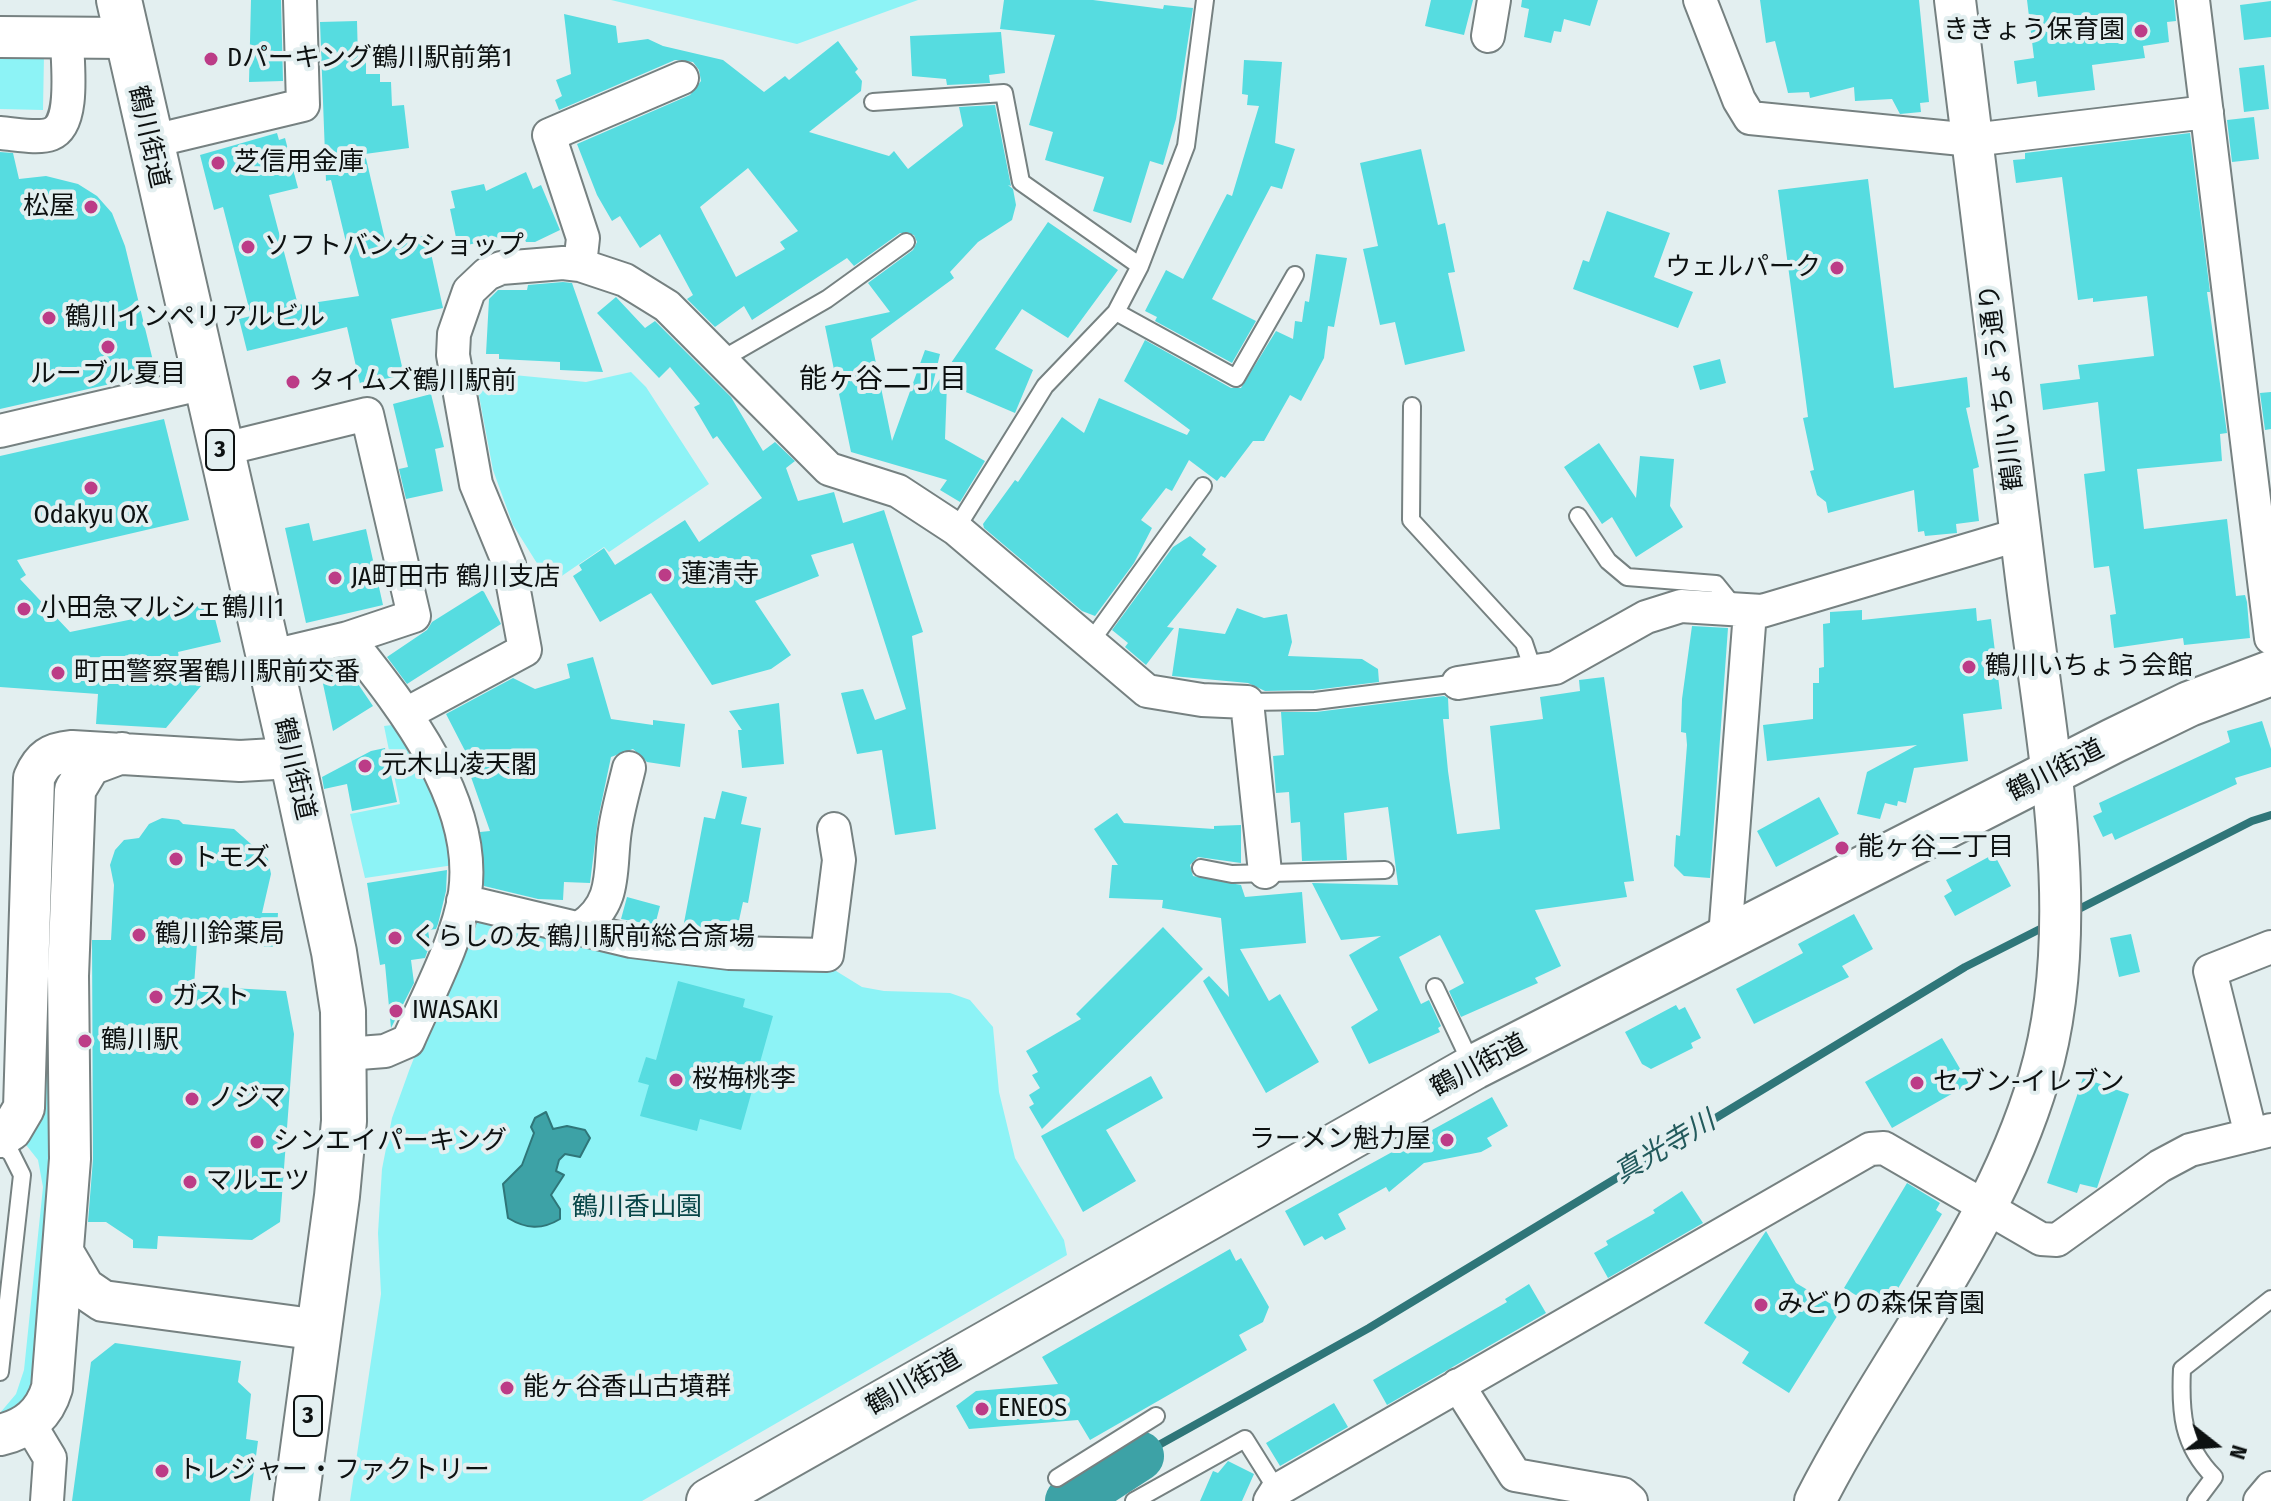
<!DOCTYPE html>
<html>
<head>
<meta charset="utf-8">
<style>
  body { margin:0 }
  #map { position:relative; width:2271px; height:1501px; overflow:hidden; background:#e3eff0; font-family:"Fira Sans Condensed",sans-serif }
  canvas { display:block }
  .north { position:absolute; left:2175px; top:1405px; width:80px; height:80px; -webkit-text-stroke:6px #e3eff0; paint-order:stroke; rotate:107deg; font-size:22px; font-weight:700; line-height:32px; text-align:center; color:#0d1111 }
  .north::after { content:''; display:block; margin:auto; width:28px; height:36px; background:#0d1111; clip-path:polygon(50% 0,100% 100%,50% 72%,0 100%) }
</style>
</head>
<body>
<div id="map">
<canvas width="2271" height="1501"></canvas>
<div class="north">N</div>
</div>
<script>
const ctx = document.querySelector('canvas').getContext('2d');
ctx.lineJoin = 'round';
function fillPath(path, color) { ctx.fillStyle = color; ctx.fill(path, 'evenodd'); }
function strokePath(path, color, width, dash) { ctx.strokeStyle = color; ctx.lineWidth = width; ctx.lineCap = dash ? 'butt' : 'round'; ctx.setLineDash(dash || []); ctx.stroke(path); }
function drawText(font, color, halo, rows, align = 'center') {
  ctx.font = font + ' "Fira Sans Condensed","Noto Sans JP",sans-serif'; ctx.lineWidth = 8; ctx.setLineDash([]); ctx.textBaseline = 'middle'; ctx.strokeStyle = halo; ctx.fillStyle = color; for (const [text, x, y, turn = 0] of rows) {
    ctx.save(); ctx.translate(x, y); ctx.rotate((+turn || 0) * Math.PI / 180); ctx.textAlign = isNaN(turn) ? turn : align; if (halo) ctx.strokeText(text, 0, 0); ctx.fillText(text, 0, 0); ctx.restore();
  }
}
fillPath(new Path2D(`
  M611 0H918L797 44Z
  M0 54 44 55 43 110 0 109Z
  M631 372 646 387 709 484 609 552 604 547 550 584 513 525 493 470 477 385 493 373 586 382Z
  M395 715 446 818 454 865 365 878 350 814 400 804 384 726 392 725Z
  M473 911 828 966 862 987 884 991 950 993 970 1000 993 1027 999 1092 1015 1158 1064 1240 1067 1255 642 1501H350L381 1294 378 1233 382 1169 392 1118 410 1068Z
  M44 1002H49L51 1160 37 1371 29 1397 0 1419V1413L16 1394 24 1370 43 1187 38 1160 23 1141 45 1103Z`), '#8df3f6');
const water = new Path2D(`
  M546 1112 553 1129 567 1126 585 1130 590 1138 580 1157 565 1154 559 1160 556 1171 564 1175 551 1195 560 1209V1219C542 1230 526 1229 508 1218L503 1184 522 1165 534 1133 531 1127 535 1118Z`);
fillPath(water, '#3da2a6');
strokePath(water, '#2f7679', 2);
strokePath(new Path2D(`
  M2071 913 2252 821 2271 815
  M1139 1456 1369 1328 1965 967 2048 925`), '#2f7679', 8);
strokePath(new Path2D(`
  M1070 1501 1139 1456`), '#3da2a6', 50);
fillPath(new Path2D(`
  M251 0H281L283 81 249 82Z
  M1004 0H1093L1163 9 1164 5 1193 8 1176 119 1163 165 1150 161 1131 223 1093 211 1104 177 1045 160 1053 132 1029 125 1055 35 1000 29Z
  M1431 0H1473L1464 35 1425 26Z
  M1522 0H1598L1590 26 1564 19 1561 32 1554 31 1551 43 1524 37 1529 9 1521 7Z
  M1760 0H1919L1929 102 1920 103 1921 112 1900 114 1892 99 1855 101 1854 87 1810 98 1809 92 1788 93 1775 41 1766 43Z
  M2027 0H2174L2176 21 2167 22 2169 42 2143 46 2145 58 2092 65 2095 90 2038 97 2036 81 2017 84 2014 61 2034 58Z
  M2271 1V37L2244 40 2240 5Z
  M564 14 616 26 618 43 648 39 663 46 723 60 764 92 785 76 789 80 838 41 858 69 855 72 862 81 861 91 809 132 889 156 894 151 908 169 963 126 959 107 995 105 1011 186 1008 185 1013 189 1016 205 1012 220 978 242 950 272 954 278 871 339 892 441 925 350 940 354 931 392 1048 222 1118 270 1068 338 1022 309 995 349 1033 370 1015 413 947 384 945 439 985 461 960 502 940 490 947 480 851 452 825 326 890 312 868 283 913 250 917 242 914 235 900 233 854 266 847 258 752 320 744 306 715 327 687 299 693 295 660 234 640 248 620 216 612 221 597 195 577 144 690 95 701 81 699 70 693 62 675 60 559 110 555 100 562 96 556 80 571 74ZM748 168 798 231 780 242 785 249 736 277 700 207Z
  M357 21 358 60H366V74H380V82H391L392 106 404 105 409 148 365 154 386 244 427 235 443 308 391 319 404 375 360 384 347 327 247 351 239 319 251 316 223 207 214 210 200 155 277 133 279 140 285 138 298 188 269 195 298 305 359 296 331 180 326 181 320 22Z
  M1001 32 1005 73 989 75 990 83 947 85 946 79 912 76 910 36Z
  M1244 60 1282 62 1275 143 1295 149 1282 189 1271 186 1212 299 1256 321 1232 363 1155 321 1157 317 1145 311 1166 270 1183 279 1227 194 1232 196 1259 106 1247 105 1248 95 1242 94Z
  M2264 65 2269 109 2244 112 2239 68Z
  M2254 117 2259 159 2232 162 2227 120Z
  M2190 133 2210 292H2207L2227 433 2220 434 2222 461 2137 469 2144 529 2227 519 2236 596 2245 595 2247 602 2250 638 2184 645 2183 638 2114 648 2110 615 2116 614 2109 566 2094 568 2084 474 2105 471 2098 402 2043 410 2040 384 2080 379 2078 365 2154 356 2147 296 2093 302V298L2078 300 2062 177 2016 183 2013 160 2025 159V153Z
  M1421 149 1438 225 1445 223 1455 272 1448 273 1465 351 1405 365 1395 322 1380 325 1363 249 1378 246 1360 163Z
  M0 152 13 153 19 179 46 176 78 184 97 196 112 213 125 246 154 365 150 375 0 409Z
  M526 172 533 189 541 185 560 230 535 242H526L522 233 458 247 450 209 455 208 451 191 484 184 486 191Z
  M1868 179 1894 388 1967 377 1970 407 1966 408 1979 467 1973 469 1979 521 1956 524 1957 533 1925 536 1924 531 1918 532 1914 490 1828 513 1826 502 1817 495 1810 471 1814 470 1803 418 1808 417 1778 190Z
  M1607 211 1670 233 1654 277 1693 292 1678 328 1573 289 1583 260 1589 262Z
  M1316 254 1347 258 1334 327 1328 326 1324 358 1301 401 1290 395 1264 441H1253L1225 478 1221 476 1217 481 1189 460 1172 491 1166 488 1141 520 1152 528 1134 563 1095 616 1082 611 984 528 983 524 1015 480 1018 482 1062 417 1084 433 1099 398 1187 435 1190 430 1124 381 1145 340 1231 388H1241L1276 331 1293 339 1295 321 1302 322 1305 301 1309 302Z
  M563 282 572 283 603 372 560 370V362L499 359V354H486L489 299 498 290H527L528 285Z
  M616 297 645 328 655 321 731 397 763 451 775 442 795 461 786 468 798 501 834 492 843 523 884 510 923 632 912 636 936 829 895 835 882 750 857 754 841 693 863 689 875 720 906 709 853 543 811 555 819 576 755 601 791 655 771 669 712 685 651 593 600 622 573 576 582 570 579 565 604 548 615 565 685 520 699 542 762 498 717 436 713 439 694 407 700 404 670 367 659 378 597 313Z
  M1720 359 1726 383 1700 390 1693 366Z
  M2271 392V429L2265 430 2260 393Z
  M431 394 444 447 435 449 443 491 406 499 399 469 408 467 393 404Z
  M164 419 189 520 17 560 26 575 20 579 70 632 211 603 221 642 178 652 183 677 211 674 166 728 96 724 98 694 0 687V456Z
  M1599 443 1636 498 1640 456 1674 459 1670 506 1683 527 1636 557 1612 517 1602 524 1564 467Z
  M309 523 313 541 366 529 383 605 306 623 285 528Z
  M1190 536 1206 549 1202 555 1217 566 1167 627 1174 628 1146 665 1125 647 1128 643 1112 630 1173 547Z
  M483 590 501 624 407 684 387 657 427 630 432 622Z
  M1237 608 1264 618 1287 614 1292 642 1288 656 1362 659 1378 669 1379 682 1314 690 1265 691 1248 683 1172 676 1179 628 1225 634Z
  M1976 608 1977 621 1991 619 2002 709 1963 714 1968 761 1914 768 1906 803 1898 801 1897 806 1885 803 1880 819 1857 814 1867 772 1917 745 1767 761 1763 725 1813 719V683H1819V668L1824 667 1823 624 1830 623V612L1862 610V620Z
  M1692 626 1728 628 1710 878 1684 876 1674 866 1676 835 1680 836 1687 745 1686 733 1681 732 1682 699Z
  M593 657 611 719 653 725V720L685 724 680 767 647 762 633 749 611 757 598 819 590 883 564 882 563 900 538 899 484 886 480 832 490 831 471 777 477 774 446 714 513 678 535 689 570 678 567 664Z
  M341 659 373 706 333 731 319 665Z
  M1604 677 1634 881 1624 882 1627 897 1535 910 1561 966 1535 978 1538 983 1461 1017 1449 991 1464 983 1440 935 1399 957 1421 1004 1429 1000 1441 1026 1438 1028 1440 1032 1369 1064 1351 1027 1378 1010 1349 955 1381 936 1341 940 1312 883 1398 885 1388 807 1344 813 1347 860 1302 861 1300 822 1291 823 1289 792 1276 793 1273 756 1284 755 1281 712H1316L1444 696 1448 698 1449 719H1443L1448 771 1457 834 1500 829 1490 726 1543 719 1540 697 1580 691 1579 680Z
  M779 703 784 764 742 768 738 730H742L729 711Z
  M2262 721 2271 749V767L2235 778 2237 784 2115 840 2112 833 2103 837 2093 816 2102 812 2099 803 2230 742 2227 731Z
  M385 748 397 802 352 811 347 784 324 789 322 777 371 751Z
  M722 791 747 797 741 824 761 828 748 903 743 902 736 934 683 928 704 817 715 819Z
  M1819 797 1839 834 1776 867 1757 831Z
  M1117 813 1124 823 1214 829V826L1241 825V863L1198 857 1190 865 1193 876 1241 885 1245 897 1302 892 1306 943 1240 949 1269 1001 1280 994 1319 1062 1266 1093 1203 981 1209 976 1229 997 1221 918 1162 908 1163 900 1109 898 1112 865H1118L1094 829Z
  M162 818 179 820 183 824 234 829 268 859 271 874 262 913H278L276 947 197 943 194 986 286 991 294 1034 280 1222 252 1240 158 1236 157 1249 133 1248V1240L106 1222H88L93 1159 92 940H111L114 885 110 865 115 850 124 840 139 838 149 824Z
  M1994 854 2011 886 1955 916 1944 896 1952 891 1946 880Z
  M447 870 446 891 438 924 436 929 428 930 430 944 425 958 411 960 414 983 391 1028 385 964 380 965 367 883Z
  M627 897 660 906 655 925 621 919Z
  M1854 914 1873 949 1842 966 1849 977 1754 1024 1736 989 1803 953 1798 944Z
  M1163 927 1203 969 1042 1129 1029 1107 1034 1104 1029 1095 1040 1088 1032 1075 1038 1072 1026 1051 1081 1019 1076 1014Z
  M2131 934 2140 972 2119 977 2110 938Z
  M678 981 745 999 743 1007 773 1016 741 1130 700 1119 697 1131 640 1116 649 1085 638 1082 646 1057 656 1060Z
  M1676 1005 1679 1010 1685 1007 1701 1038 1691 1043 1693 1048 1651 1069 1642 1064 1625 1032Z
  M1942 1038 1969 1084 1892 1128 1865 1082Z
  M1151 1076 1163 1098 1106 1130 1136 1181 1083 1212 1041 1136Z
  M2083 1078 2129 1094 2097 1188 2080 1184 2077 1193 2047 1183Z
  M1492 1097 1508 1126 1487 1138 1492 1146 1481 1152 1424 1163 1389 1192 1386 1187 1338 1214 1346 1229 1325 1240 1322 1236 1304 1246 1285 1211Z
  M1907 1183 1940 1203 1936 1210 1942 1214 1884 1312 1844 1288Z
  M1682 1191 1703 1223 1608 1278 1594 1253 1608 1245 1606 1241 1655 1213 1653 1210Z
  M1766 1231 1796 1283 1841 1310 1789 1393 1742 1363 1749 1352 1704 1323Z
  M1230 1249 1236 1261 1241 1258 1269 1307 1263 1322 1239 1335 1247 1350 1090 1440 1078 1420 969 1429 956 1406 976 1391 1058 1384 1042 1357Z
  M1529 1284 1546 1313 1387 1405 1373 1380 1507 1302 1505 1299Z
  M115 1343 241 1361 238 1382 251 1394 246 1439 258 1441 250 1501H72L91 1362Z
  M1334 1403 1348 1427 1280 1466 1266 1443Z
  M1228 1461 1254 1474 1242 1501H1200L1213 1471 1218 1473Z`), '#56dce0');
const service = new Path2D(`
  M873 102 1004 93 1021 182 1140 266
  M1116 312 1236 378 1295 275
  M721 360 827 299 906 242
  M1412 406 1411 520 1524 643 1533 670
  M1578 516 1608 561 1627 577 1716 584 1737 610
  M956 529 1045 386 1116 312 1140 266 1186 146 1205 0
  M1089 644 1203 486
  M1247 702 1315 701 1458 683
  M1201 868 1232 874 1385 870
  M1435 987 1472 1065
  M0 1145 11 1153 22 1175 0 1372
  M1057 1478 1156 1416
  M1134 1501 1245 1439 1277 1490
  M2196 1501 2214 1477C2182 1445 2180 1412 2182 1369L2271 1299`);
const minor = new Path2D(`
  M1700 0 1739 100 1750 118 1972 140 2207 112
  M2193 0 2271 638
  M1488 36 1494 0
  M0 133C15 134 38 139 51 134 76 124 67 61 67 38
  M149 142 303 105 300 0
  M580 265 583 238 549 135 682 78
  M0 431 205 383
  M220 450 367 414 414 616 348 638 268 657
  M1458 683 1555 668 1646 617 1681 606 1762 611 2021 534
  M408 713 525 650 509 564 476 484 453 355 454 334 469 291 487 274 501 268 563 263 580 265 625 280 667 306 829 469 898 491 956 529 1147 691 1202 700 1247 702 1265 872
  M463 901 631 941 729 953 827 955 839 860 834 829
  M581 927C618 903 609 868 615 830 618 809 624 789 629 768
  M1725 937 1750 612
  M346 1054 385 1051 408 1041C427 997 458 940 465 893 478 800 401 705 348 638
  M2251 1135 2210 971 2271 947
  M1458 1385 1515 1475 1623 1494 1631 1501
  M29 1423 50 1458 47 1501
  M1270 1501 1277 1490 1870 1149 1884 1148 2041 1239 2057 1240 2160 1166 2190 1150 2271 1130
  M2260 1501 2271 1488`);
const tertiary = new Path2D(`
  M0 37 127 38
  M0 1137 11 1130 24 1108 34 778C42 759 51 753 72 751L240 761 292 758
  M64 1254 84 1288 103 1301 320 1330
  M0 1435C26 1429 44 1415 52 1388L70 1159 68 976 75 790 90 765 122 753
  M1815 1501C1887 1360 1994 1232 2039 1078 2085 924 2045 735 2026 578 2002 385 1979 193 1955 0`);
const secondary = new Path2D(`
  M709 1501 1474 1067 2113 741 2189 704 2271 673`);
const primary = new Path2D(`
  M119 0 292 758 334 952 343 1011 344 1121 337 1196 296 1501`);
strokePath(service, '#768181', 20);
strokePath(minor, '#768181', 36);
strokePath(tertiary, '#768181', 44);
strokePath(secondary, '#768181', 48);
strokePath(primary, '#768181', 48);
strokePath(service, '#fff', 16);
strokePath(minor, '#fff', 32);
strokePath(tertiary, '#fff', 40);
strokePath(secondary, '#fff', 44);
strokePath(primary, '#fff', 44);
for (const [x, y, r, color] of [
  [2141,31,8,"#bc3c87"],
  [211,59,8,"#bc3c87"],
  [218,163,8,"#bc3c87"],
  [91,207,8,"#bc3c87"],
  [248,247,8,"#bc3c87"],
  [1837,268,8,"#bc3c87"],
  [49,318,8,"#bc3c87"],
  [108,347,8,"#bc3c87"],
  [293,382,8,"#bc3c87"],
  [91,488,8,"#bc3c87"],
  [665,575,8,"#bc3c87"],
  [335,578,8,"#bc3c87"],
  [24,609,8,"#bc3c87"],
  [1969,667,8,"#bc3c87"],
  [58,673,8,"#bc3c87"],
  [365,766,8,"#bc3c87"],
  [1842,848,8,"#bc3c87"],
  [176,859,8,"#bc3c87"],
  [139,935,8,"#bc3c87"],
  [395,938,8,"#bc3c87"],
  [156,997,8,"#bc3c87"],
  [396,1011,8,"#bc3c87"],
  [85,1041,8,"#bc3c87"],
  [676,1080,8,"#bc3c87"],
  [1917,1083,8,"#bc3c87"],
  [192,1099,8,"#bc3c87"],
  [1447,1140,8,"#bc3c87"],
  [257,1142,8,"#bc3c87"],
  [190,1182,8,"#bc3c87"],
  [1761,1305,8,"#bc3c87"],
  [507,1388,8,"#bc3c87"],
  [982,1409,8,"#bc3c87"],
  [162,1471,8,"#bc3c87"]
]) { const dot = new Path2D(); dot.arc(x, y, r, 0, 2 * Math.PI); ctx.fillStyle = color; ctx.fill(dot); strokePath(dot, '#e3eff0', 3); }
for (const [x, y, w] of [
  [220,450,28],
  [308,1416,28]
]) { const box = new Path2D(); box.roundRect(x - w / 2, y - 20, w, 40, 6); ctx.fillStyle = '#e3eff0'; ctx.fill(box); strokePath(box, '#0d1111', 2); }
drawText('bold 24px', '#0d1111', null, [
  ["3",220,450],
  ["3",308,1416]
]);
drawText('26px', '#0d1111', '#e3eff0', [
  ["ききょう保育園",2125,31,"right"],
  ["Dパーキング鶴川駅前第1",227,59],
  ["芝信用金庫",234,163],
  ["松屋",75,207,"right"],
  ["ソフトバンクショップ",264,247],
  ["ウェルパーク",1821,268,"right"],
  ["鶴川インペリアルビル",65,318],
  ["ルーブル夏目",108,375,"center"],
  ["タイムズ鶴川駅前",309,382],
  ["Odakyu OX",91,516,"center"],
  ["蓮清寺",681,575],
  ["JA町田市 鶴川支店",351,578],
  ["小田急マルシェ鶴川1",40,609],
  ["鶴川いちょう会館",1985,667],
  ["町田警察署鶴川駅前交番",74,673],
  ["元木山凌天閣",381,766],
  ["能ヶ谷二丁目",1858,848],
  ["トモズ",192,859],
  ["鶴川鈴薬局",155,935],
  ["くらしの友 鶴川駅前総合斎場",411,938],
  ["ガスト",172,997],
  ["IWASAKI",412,1011],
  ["鶴川駅",101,1041],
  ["桜梅桃李",692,1080],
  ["セブン-イレブン",1933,1083],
  ["ノジマ",208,1099],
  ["ラーメン魁力屋",1431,1140,"right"],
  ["シンエイパーキング",273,1142],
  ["マルエツ",206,1182],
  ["みどりの森保育園",1777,1305],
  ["能ヶ谷香山古墳群",523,1388],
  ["ENEOS",998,1409],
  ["トレジャー・ファクトリー",178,1471]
], 'left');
drawText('26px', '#0d1111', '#e3eff0', [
  ["鶴川街道",148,137,77],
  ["鶴川いちょう通り",2002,387,-97],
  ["鶴川街道",294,769,77],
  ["鶴川街道",2056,771,-27],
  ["鶴川街道",1479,1066,-28],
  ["鶴川街道",914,1383,-30]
]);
drawText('26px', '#074648', '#e3eff0', [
  ["鶴川香山園",637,1208]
]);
drawText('28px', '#0d1111', '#e3eff0', [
  ["能ヶ谷二丁目",883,380]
]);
drawText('italic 28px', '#225a5c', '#e3eff0', [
  ["真光寺川",1665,1148,-31]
]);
</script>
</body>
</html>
